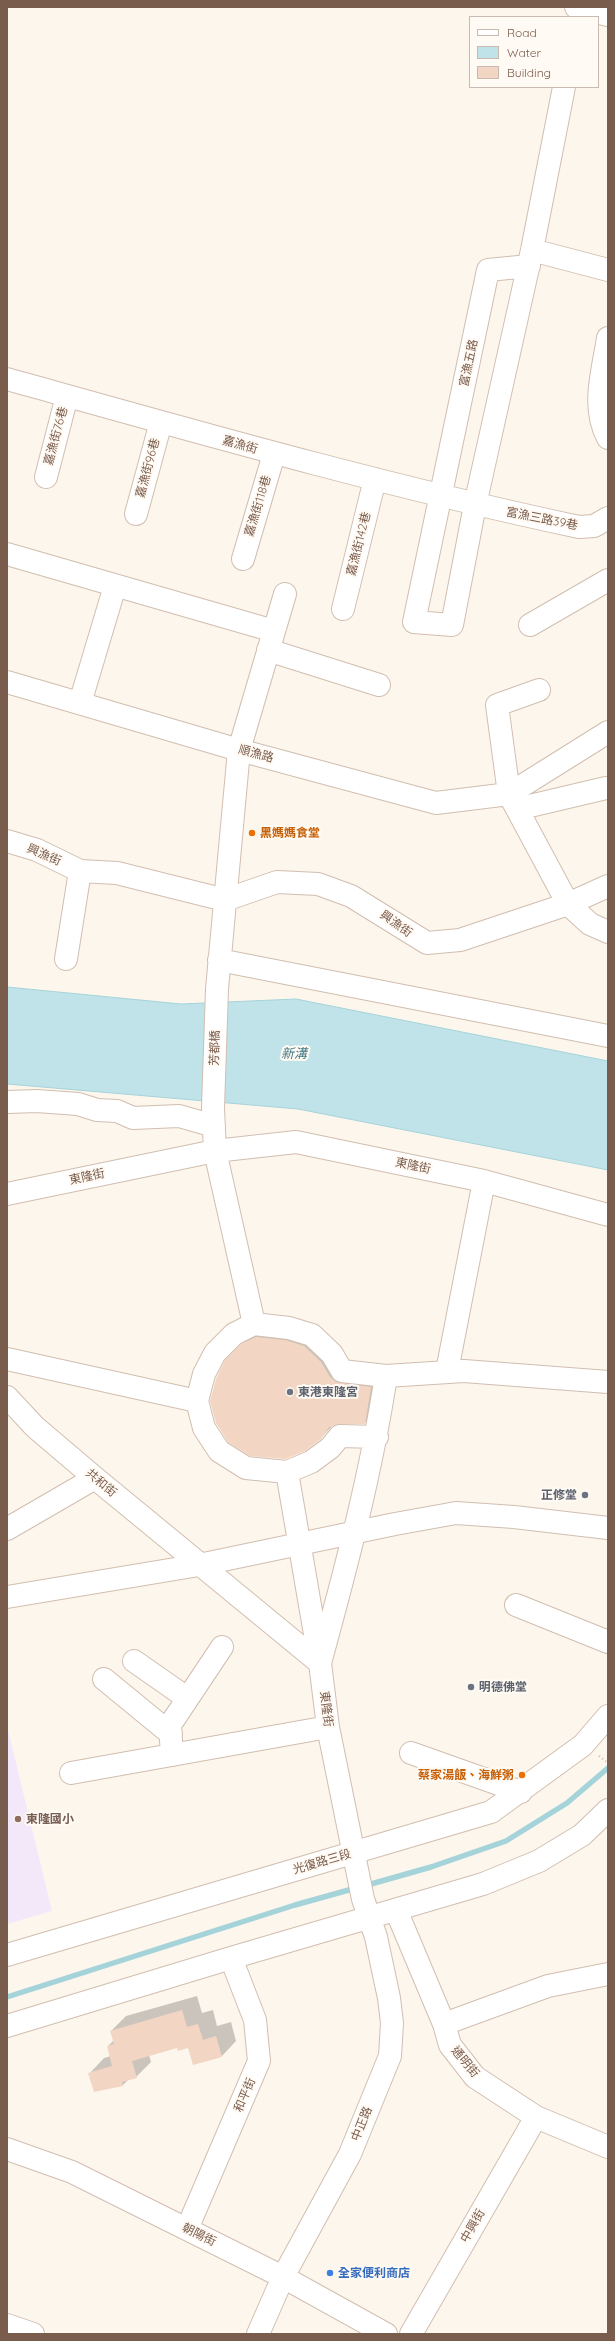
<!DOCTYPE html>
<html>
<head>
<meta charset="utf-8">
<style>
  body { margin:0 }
  #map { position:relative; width:615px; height:2341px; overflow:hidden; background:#fdf6ec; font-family:Quicksand,sans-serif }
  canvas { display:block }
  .frame { position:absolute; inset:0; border:8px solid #7a5c4d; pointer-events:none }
  .legend { position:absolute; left:469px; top:16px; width:130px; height:72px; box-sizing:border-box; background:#fffaf3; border:1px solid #cabbb1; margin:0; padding:5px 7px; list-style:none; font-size:12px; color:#7a5c4d }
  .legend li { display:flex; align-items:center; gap:8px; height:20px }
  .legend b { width:20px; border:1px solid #cabbb1 }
</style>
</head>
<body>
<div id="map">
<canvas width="615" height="2341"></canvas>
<div class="frame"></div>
<ul class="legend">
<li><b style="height:5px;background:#fff"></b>Road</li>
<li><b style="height:11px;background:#bfe3e8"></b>Water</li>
<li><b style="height:11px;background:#f3d5c3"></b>Building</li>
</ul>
</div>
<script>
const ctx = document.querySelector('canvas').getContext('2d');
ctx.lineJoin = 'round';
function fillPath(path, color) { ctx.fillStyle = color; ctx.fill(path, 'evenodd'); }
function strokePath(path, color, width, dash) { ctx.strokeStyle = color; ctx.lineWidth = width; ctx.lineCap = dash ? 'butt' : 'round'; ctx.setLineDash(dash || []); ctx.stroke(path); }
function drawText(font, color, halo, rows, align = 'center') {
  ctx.font = font + ' Quicksand,"Noto Sans TC",sans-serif'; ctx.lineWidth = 4; ctx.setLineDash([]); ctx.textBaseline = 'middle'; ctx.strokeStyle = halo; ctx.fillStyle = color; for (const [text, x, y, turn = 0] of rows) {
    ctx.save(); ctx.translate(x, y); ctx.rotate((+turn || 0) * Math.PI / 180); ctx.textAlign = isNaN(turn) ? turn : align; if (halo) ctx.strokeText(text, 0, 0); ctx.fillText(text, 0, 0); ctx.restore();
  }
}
fillPath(new Path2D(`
  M7 1726 52 1911 7 1924Z`), '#f3e8fa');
const water = new Path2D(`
  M7 987 181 1004 296 999 608 1061V1170L298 1109 7 1084Z`);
fillPath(water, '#bfe3e8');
strokePath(water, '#a5d3da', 1);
fillPath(new Path2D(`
  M296 1330 340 1366 382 1376 376 1412 365 1423 340 1422 333 1425 321 1438 226 1361 253 1334Z
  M197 1996 202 2013 213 2010 217 2026 231 2022 236 2041 222 2056 189 2047H178L149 2055 151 2062 136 2077 129 2079 123 2085 94 2090 90 2073 104 2058 111 2056 108 2046 114 2040 111 2031 126 2016Z`), '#0003');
strokePath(new Path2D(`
  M364 1886 431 1867 506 1841 567 1803 608 1768
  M7 1997 295 1905 356 1888`), '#a5d3da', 5.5);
fillPath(new Path2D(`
  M256 1337 285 1340 304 1346 321 1362 330 1377 336 1382 371 1387 365 1424H340L329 1427 321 1439 305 1451 285 1459 250 1456 228 1442 216 1423 210 1401 216 1379 225 1360 241 1344Z
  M182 2010 187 2027 198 2024 203 2040 216 2036 222 2057 193 2065 188 2048 178 2051 177 2048 132 2061 137 2078 122 2082 123 2086 94 2092 88 2073 112 2066 107 2046 114 2044 110 2031Z`), '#f3d5c3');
const minor = new Path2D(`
  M576 7 608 15
  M532 250 608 270
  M529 266 488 270 414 622 452 625 475 505 532 250 564 87
  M608 338C603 371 591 407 608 438
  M7 379C197 432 386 486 579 527L594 526 608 518
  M46 477 67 396
  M136 514 161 422
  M7 554 274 631
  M243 559 274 454
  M343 609 375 479
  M530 625 608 580
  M268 650 379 685
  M7 682 239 750 436 803 509 794 608 732
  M539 690 497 705 509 794 568 904 590 924 608 932
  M80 703 115 586
  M517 809 606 788
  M7 841 37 850 80 871 117 873 225 900 277 882 318 884 351 896 427 943 460 940 568 904 608 886
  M66 959 80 871
  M219 960 608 1036
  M7 1102 37 1101 78 1104 97 1110 117 1111 133 1118 179 1116 214 1126
  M7 1194 215 1151 296 1142 484 1181 608 1215
  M254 1324 215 1151 213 1108 217 989 239 750 285 594
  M7 1359 197 1401
  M447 1371 484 1181
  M386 1376 464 1371 608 1382
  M7 1397 35 1427 95 1478 320 1663C346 1568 371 1474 386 1376L342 1371 332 1354 312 1335 289 1328 254 1324 234 1334 215 1353 204 1374 197 1401 204 1428 219 1451 246 1468 287 1472 311 1462 330 1448 340 1436 377 1437
  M7 1529 95 1478
  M7 1597 199 1565 395 1524 456 1513 514 1517 608 1528
  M516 1605 608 1642
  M134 1661 187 1698
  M104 1679 171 1734
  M411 1753 521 1792
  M172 1755 170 1725 222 1647
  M71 1773 328 1727
  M396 1910 444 2024 450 2045 475 2077 536 2117 608 2147
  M7 1955 491 1812 583 1745 608 1716
  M444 2024 548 1986 608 1974
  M7 2026 231 1958 483 1884 539 1861 582 1835 608 1810
  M7 2149 72 2172 283 2277 386 2334
  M187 2229 259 2061 255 2020 231 1958
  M7 2325 33 2334
  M258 2334 283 2277 350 2154 390 2056 392 2023 389 1998 376 1937 363 1899 328 1727 320 1663 287 1472
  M411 2334 536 2117`);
strokePath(minor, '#d1beb0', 24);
strokePath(new Path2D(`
  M599 1756 608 1763`), '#d9b8a5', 2.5, [1, 3]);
strokePath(minor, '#fff', 22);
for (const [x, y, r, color] of [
  [252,833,4,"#e8710a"],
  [290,1392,4,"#6b7280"],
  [585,1495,4,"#6b7280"],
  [471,1687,4,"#6b7280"],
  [522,1775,4,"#e8710a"],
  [18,1819,4,"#8d6e63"],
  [330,2273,4,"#3f7fe0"]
]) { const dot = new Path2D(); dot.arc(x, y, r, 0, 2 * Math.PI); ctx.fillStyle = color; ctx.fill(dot); strokePath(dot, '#fffaf3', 1.5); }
drawText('12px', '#7a5c4d', '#fffaf3', [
  ["富漁五路",469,363,-78],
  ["嘉漁街76巷",56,436,-75],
  ["嘉漁街",240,445,16],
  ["嘉漁街96巷",148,468,-75],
  ["嘉漁街118巷",258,506,-73],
  ["富漁三路39巷",542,519,11],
  ["嘉漁街142巷",359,544,-76],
  ["順漁路",256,754,15],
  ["興漁街",44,855,23],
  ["興漁街",396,924,35],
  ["芳都橋",215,1048,-88],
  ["東隆街",413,1166,12],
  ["東隆街",87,1177,-12],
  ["共和街",101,1483,40],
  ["東隆街",326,1709,83],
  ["光復路三段",322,1862,-16],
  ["通明街",465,2062,50],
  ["和平街",245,2095,-67],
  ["中正路",362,2124,-68],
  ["中興街",473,2226,-60],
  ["朝陽街",199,2235,26]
]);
drawText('bold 12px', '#c56008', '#fffaf3', [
  ["黑媽媽食堂",260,833],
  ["蔡家湯飯、海鮮粥",514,1775,"right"]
], 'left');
drawText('bold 12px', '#5b616d', '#fffaf3', [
  ["東港東隆宮",298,1392],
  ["正修堂",577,1495,"right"],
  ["明德佛堂",479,1687]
], 'left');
drawText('bold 12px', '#785e54', '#fffaf3', [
  ["東隆國小",26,1819]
], 'left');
drawText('bold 12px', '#366cbe', '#fffaf3', [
  ["全家便利商店",338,2273]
], 'left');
drawText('italic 13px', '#437c86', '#fffaf3', [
  ["新溝",294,1054]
]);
</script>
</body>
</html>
